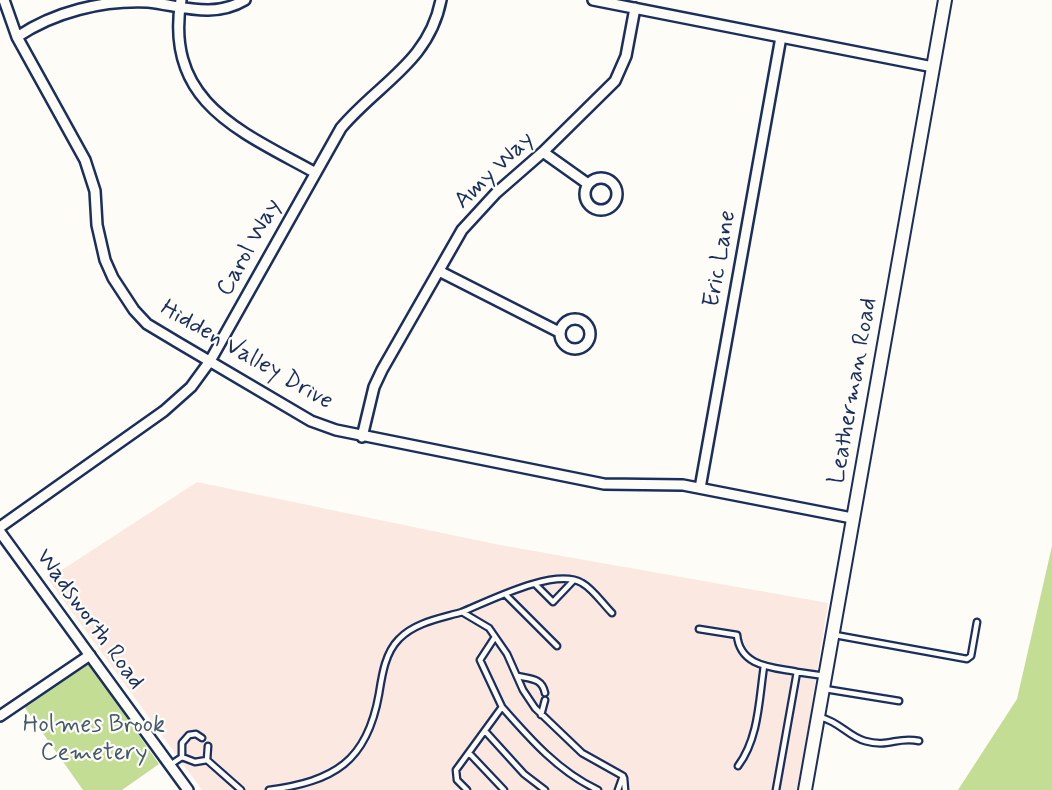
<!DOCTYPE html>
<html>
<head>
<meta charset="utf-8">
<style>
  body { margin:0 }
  canvas { display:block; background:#fdfcf7 }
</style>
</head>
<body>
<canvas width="1052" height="790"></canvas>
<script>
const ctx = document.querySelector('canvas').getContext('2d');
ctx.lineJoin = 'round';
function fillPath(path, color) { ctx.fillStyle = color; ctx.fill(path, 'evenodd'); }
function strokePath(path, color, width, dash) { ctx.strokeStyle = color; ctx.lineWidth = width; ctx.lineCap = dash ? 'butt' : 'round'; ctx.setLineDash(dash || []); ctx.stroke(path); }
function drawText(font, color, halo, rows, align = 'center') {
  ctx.font = font + ' Mynerve,sans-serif'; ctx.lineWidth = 4.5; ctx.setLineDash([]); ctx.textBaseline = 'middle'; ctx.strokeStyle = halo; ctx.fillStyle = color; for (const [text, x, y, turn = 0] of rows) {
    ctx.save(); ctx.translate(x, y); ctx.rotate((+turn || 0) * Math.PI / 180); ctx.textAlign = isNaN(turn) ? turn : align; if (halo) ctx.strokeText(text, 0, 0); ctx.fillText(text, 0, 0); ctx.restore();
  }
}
fillPath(new Path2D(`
  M197 482 500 545 828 603 798 790H202L48 579Z`), '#fbe9e1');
fillPath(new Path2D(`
  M1052 546V790H958L1017 699Z
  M87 661 159 764 122 790H83L23 705Z`), '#c4dd94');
const service = new Path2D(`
  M535 584 553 602 573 581
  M506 595 557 646
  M462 612C489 601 555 567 582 583 593 589 603 604 612 613
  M699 629 737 635C740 667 772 667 797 672
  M835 635 967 659 971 656 977 622
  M517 676C531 679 542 678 545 693
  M825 689 899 701
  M502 707C530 739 559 772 598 790
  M541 715 545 700
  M820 717C840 722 849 737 865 741 889 748 897 736 919 741
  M485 731 524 774 545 790
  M469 753 504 790
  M182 757V743L189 735 196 734 202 738
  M207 760 208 746
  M170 765 182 757 195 762 207 760 241 790
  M738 766C759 738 759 699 764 666
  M624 778 625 790
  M269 790C334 781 367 762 379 694 382 675 385 653 399 639 415 622 442 618 462 612L489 628 507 654 523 690 535 708 582 753 623 776 618 790
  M467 790 457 780 456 770 502 707 480 660 495 637
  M776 790 797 672 825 676`);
const minor = new Path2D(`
  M4 0 17 37 85 160 95 191 97 225 105 260 113 278 134 310 147 324 177 342 311 421 336 430 604 484 683 485 852 518
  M181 0C164 102 240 131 314 172
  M593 0 933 67
  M17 37C54 12 102 0 148 2 182 6 213 19 245 0
  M543 152 588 184
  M585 194a16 16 0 1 1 32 0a16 16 0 1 1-32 0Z
  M439 271 559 332
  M560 334a15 15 0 1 1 30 0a15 15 0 1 1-30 0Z
  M362 437 374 387 382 370 462 230 496 193 543 152 615 81 626 56 635 8
  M700 488 781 37
  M0 527 164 411 191 387 210 361 341 128C379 83 429 62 441 0
  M0 532 188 790
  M0 716 90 655`);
const tertiary = new Path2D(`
  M805 790 945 0`);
strokePath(service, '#1b2f5e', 9);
strokePath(minor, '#1b2f5e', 14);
strokePath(tertiary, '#1b2f5e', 16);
strokePath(service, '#fdfcf7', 4.5);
strokePath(minor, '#fdfcf7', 9);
strokePath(tertiary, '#fdfcf7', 12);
drawText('24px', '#1b2f5e', '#fdfcf7', [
  ["Amy Way",495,171,-44],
  ["Carol Way",250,248,-61],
  ["Eric Lane",721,259,-80],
  ["Hidden Valley Drive",246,356,30],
  ["Leatherman Road",854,391,-80],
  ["Wadsworth Road",89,620,54]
]);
drawText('24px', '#455a6c', '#fdfcf7', [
  ["Holmes Brook",94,726],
  ["Cemetery",94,754]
]);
</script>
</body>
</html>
